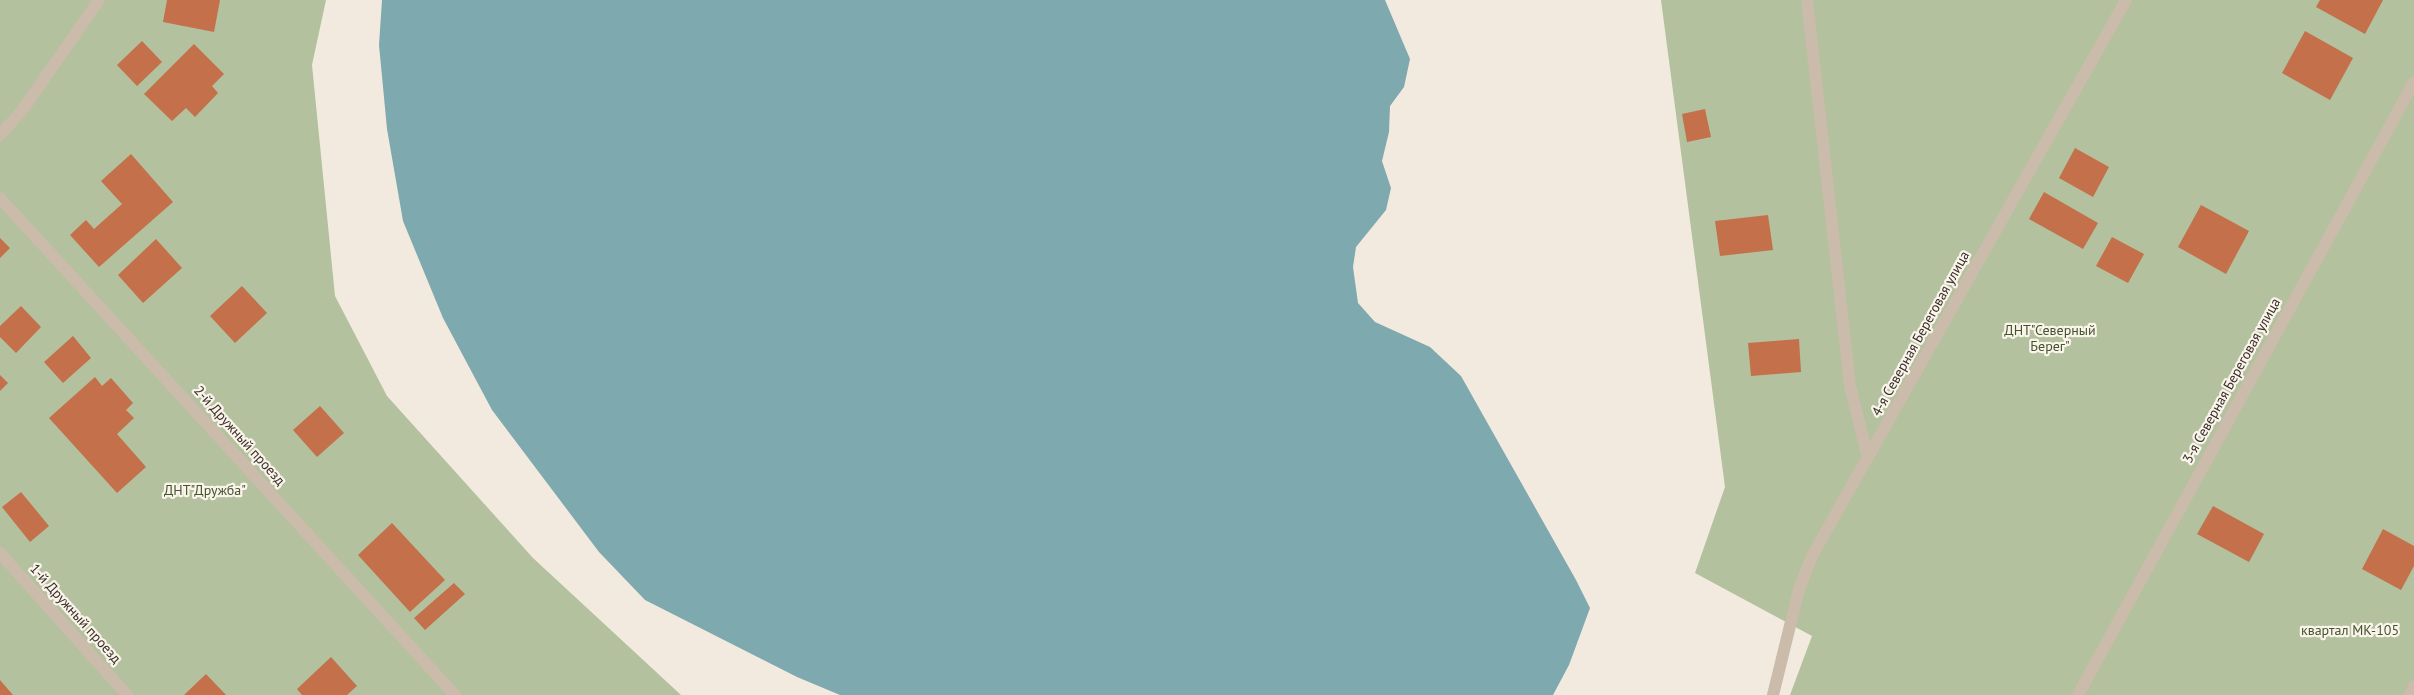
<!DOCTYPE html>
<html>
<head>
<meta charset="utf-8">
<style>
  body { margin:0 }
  canvas { display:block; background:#f2eade }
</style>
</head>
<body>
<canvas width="2414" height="695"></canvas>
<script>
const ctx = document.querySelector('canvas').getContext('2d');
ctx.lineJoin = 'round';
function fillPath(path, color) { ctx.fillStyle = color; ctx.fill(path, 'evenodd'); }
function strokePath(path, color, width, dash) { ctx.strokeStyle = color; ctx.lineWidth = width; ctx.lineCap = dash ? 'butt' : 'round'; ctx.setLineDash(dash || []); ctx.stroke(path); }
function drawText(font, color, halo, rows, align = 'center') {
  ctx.font = font + ' "PT Sans",sans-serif'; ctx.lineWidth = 4.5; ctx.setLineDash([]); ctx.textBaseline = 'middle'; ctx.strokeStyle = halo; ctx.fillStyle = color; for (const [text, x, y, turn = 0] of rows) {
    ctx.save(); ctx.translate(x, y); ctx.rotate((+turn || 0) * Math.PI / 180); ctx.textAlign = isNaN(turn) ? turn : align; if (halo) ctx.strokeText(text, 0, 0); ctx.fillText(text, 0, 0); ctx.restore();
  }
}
fillPath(new Path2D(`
  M0 0H326L312 65 335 296 387 396 533 558 681 695H0Z
  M1661 0H2414V695H1790L1812 636 1695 573 1725 487Z`), '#b3c19e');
fillPath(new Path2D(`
  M382 0H1385L1410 59 1404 87 1390 106 1389 132 1382 161 1391 188 1386 210 1356 247 1353 267 1358 303 1375 322 1430 347 1461 376 1576 580 1590 608 1569 665 1553 695H840L797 677 645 600 599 552 492 410 443 318 403 221 387 129 379 45Z`), '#7ea9af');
fillPath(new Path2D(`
  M167 0H220L214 32 163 22Z
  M2320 0H2383L2365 34 2316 7Z
  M2305 31 2353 58 2330 100 2282 73Z
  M142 41 162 62 137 86 117 65Z
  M194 44 224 74 212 86 218 93 195 117 186 108 172 121 144 94Z
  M1705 109 1711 137 1687 142 1682 114Z
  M2075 148 2109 167 2093 197 2059 178Z
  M131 154 173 202 99 267 70 235 86 220 94 229 122 204 101 181Z
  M2044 192 2098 223 2083 249 2029 219Z
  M2201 205 2249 231 2226 274 2178 247Z
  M1768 215 1773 250 1720 256 1715 221Z
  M2112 237 2144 254 2128 283 2096 266Z
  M0 238 10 248 0 258Z
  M156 239 182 268 143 303 118 275Z
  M242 286 267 313 235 343 210 316Z
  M21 306 41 327 16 353 0 337V326Z
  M73 336 91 358 63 383 44 362Z
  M1799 339 1801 372 1751 376 1748 343Z
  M0 375 8 383 0 391Z
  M95 377 102 386 111 378 133 403 126 410 134 418 117 434 146 467 117 493 49 418Z
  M320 406 344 433 317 457 293 430Z
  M21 492 49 526 30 542 2 507Z
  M2213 506 2264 534 2249 562 2197 534Z
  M392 523 445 580 410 612 358 555Z
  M2383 529 2414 546V566L2401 590 2362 569Z
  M454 583 465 594 425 630 414 618Z
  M331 657 357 686 347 695H302L297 689Z
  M206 674 226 695H184Z
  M0 680 13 695H0Z`), '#c3704b');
strokePath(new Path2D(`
  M1807 0 1850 386 1868 458`), '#cabbaa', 12);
strokePath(new Path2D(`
  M0 135 21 112 99 0
  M0 198 455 695
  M0 553 127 695
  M1773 695 1799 589 1812 556 2126 0
  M2078 695 2414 82
  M2410 695 2414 686`), '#cabbaa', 12);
drawText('14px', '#44552e', '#faf4eb', [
  ["ДНТ\"Северный",2050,331],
  ["Берег\"",2050,347],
  ["ДНТ\"Дружба\"",205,491],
  ["квартал МК-105",2350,631]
]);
drawText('14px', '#382f29', '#faf4eb', [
  ["4-я Северная Береговая улица",1921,334,-61],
  ["3-я Северная Береговая улица",2232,381,-61],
  ["2-й Дружный проезд",239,436,48],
  ["1-й Дружный проезд",75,614,48]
]);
</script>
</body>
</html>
